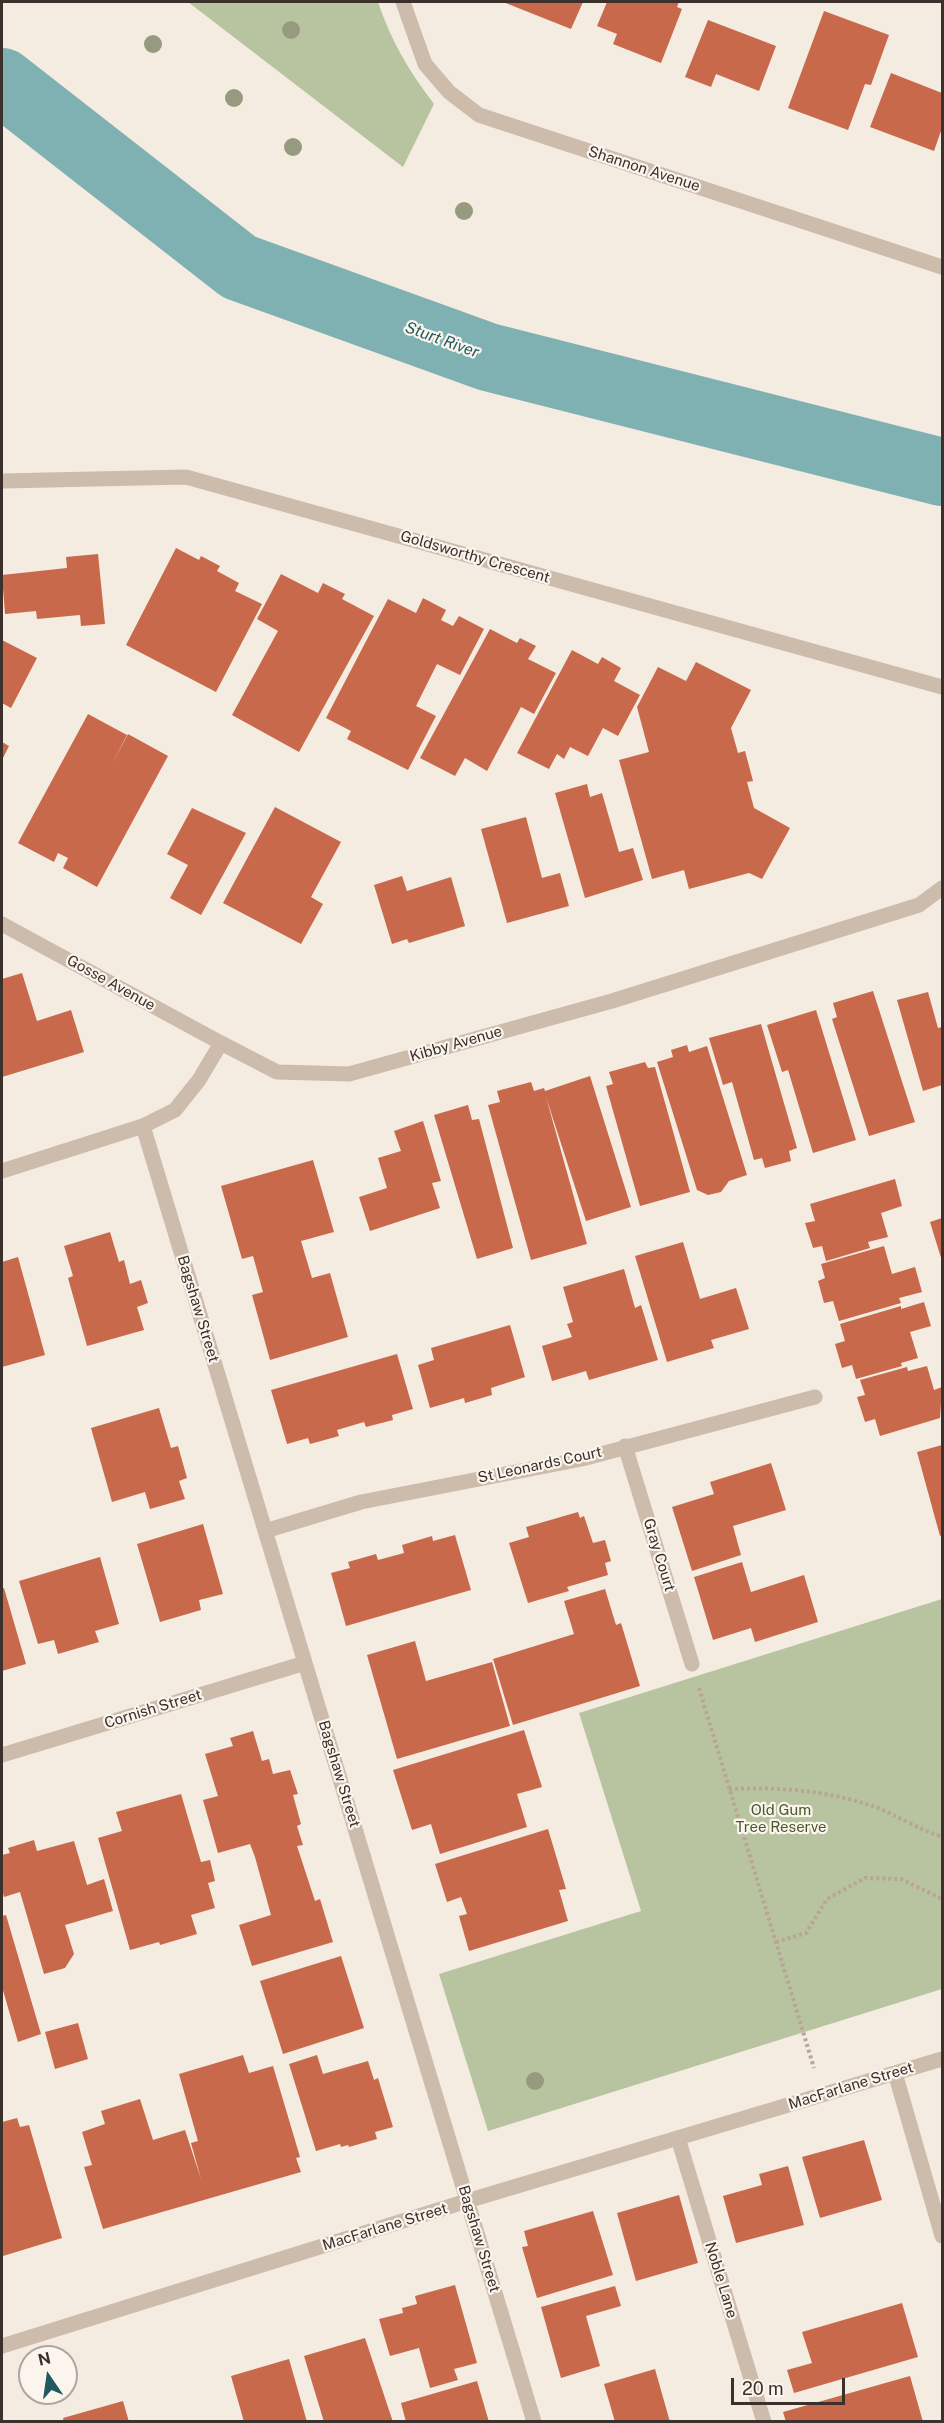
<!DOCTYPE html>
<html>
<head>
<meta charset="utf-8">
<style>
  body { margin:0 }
  #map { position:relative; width:944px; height:2423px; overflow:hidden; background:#f4ebe1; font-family:"Public Sans",sans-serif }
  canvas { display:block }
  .frame { position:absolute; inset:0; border:3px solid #3b302b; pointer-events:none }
  .north { position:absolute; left:18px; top:2345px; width:60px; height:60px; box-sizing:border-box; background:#fbf5ee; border:2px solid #aea6a0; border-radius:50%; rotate:347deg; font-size:16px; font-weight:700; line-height:24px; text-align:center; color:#3b302b }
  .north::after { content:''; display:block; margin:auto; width:21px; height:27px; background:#1f5a5e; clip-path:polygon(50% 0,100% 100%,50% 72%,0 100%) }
  .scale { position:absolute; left:731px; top:2378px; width:114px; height:27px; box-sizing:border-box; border:3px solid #3b302b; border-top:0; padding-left:8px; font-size:18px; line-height:21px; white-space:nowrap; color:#3b302b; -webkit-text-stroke:4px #fbf5ee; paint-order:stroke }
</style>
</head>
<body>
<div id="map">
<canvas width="944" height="2423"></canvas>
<div class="frame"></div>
<div class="north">N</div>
<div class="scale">20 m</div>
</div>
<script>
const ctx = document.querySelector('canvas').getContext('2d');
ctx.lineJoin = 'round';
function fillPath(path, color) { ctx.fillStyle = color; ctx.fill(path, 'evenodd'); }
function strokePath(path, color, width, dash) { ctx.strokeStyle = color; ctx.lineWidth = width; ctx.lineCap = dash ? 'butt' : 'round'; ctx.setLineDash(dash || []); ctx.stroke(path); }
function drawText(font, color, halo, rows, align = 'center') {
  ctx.font = font + ' "Public Sans",sans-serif'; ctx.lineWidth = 4.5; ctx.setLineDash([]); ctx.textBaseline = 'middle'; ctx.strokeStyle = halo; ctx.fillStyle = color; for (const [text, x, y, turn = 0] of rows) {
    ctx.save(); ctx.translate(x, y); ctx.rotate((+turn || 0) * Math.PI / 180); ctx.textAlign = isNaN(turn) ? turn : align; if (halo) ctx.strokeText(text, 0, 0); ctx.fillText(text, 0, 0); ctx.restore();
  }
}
fillPath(new Path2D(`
  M188 2H378C391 41 409 71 434 104L403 167Z
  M942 1599V1989L488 2131 439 1974 641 1911 579 1713Z`), '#b8c4a0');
strokePath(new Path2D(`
  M2 82 239 267 488 357 942 472`), '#7fb0b2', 68);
fillPath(new Path2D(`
  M503 2H583L571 29Z
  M607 2H679L677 7 682 9 661 63 613 44 617 34 597 26Z
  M824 11 889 35 871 85 865 84 848 130 788 108Z
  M708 20 776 46 759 91 716 74 711 87 685 77Z
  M891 73 942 93V128L934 151 870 127Z
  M176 548 199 560 201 556 220 566 217 571 239 583 235 591 262 604 216 692 126 645Z
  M98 554 105 624 81 626 80 615 37 619 36 611 5 614 2 575 67 568 66 557Z
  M281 574 318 593 323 583 345 594 342 599 374 616 299 752 232 715 278 631 257 619Z
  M423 598 446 610 441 620 453 626 459 616 484 629 460 675 437 664 416 706 436 716 408 770 347 739 351 731 326 718 388 599 416 613Z
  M490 629 517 643 520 638 536 646 528 659 556 673 534 714 521 707 487 771 465 758 455 776 420 758Z
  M2 640 37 658 11 708 2 703Z
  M572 650 598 664 602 657 621 668 614 681 640 695 618 736 603 728 588 756 570 747 564 759 557 754 549 769 517 753Z
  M696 662 751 690 731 728 738 753 745 751 753 781 747 782 754 808 790 828 762 879 749 873 689 889 684 870 652 879 619 760 649 752 637 707 658 667 686 681Z
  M88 714 127 735 111 766 128 734 168 756 97 887 63 868 68 858 58 853 54 862 18 843Z
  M2 742 9 746 2 760Z
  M587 784 590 797 602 793 619 852 633 848 643 880 585 898 555 793Z
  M275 807 341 842 311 897 323 904 301 944 223 903Z
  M192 808 246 833 201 915 170 898 188 865 167 854Z
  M526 817 542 878 560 873 569 906 507 923 481 829Z
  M402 876 407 891 451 877 465 926 409 943 407 939 392 944 374 885Z
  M22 973 37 1021 71 1010 84 1052 2 1077V979Z
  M873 991 915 1122 869 1136 832 1019 837 1017 833 1003Z
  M928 992 938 1028 942 1027V1085L923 1091 897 1000Z
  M816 1010 856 1140 813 1153 788 1070 782 1072 767 1025Z
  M761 1024 797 1148 789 1151 791 1161 765 1168 762 1158 754 1160 732 1082 723 1085 709 1038Z
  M687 1045 689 1052 707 1046 747 1175 729 1181 721 1192 708 1195 697 1190 657 1062 673 1057 671 1050Z
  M645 1062 648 1068 655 1067 690 1192 640 1206 606 1086 613 1084 609 1072Z
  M590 1076 631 1207 586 1221 546 1097 587 1244 531 1260 488 1105 500 1102 497 1091 531 1082 534 1091 544 1088 545 1091Z
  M468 1105 472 1120 479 1119 513 1248 477 1259 434 1115Z
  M423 1121 441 1181 432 1183 440 1208 370 1231 359 1197 387 1188 378 1158 401 1151 394 1131Z
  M313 1160 334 1232 301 1241 312 1278 330 1273 348 1337 270 1360 252 1295 263 1292 253 1256 242 1259 221 1186Z
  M895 1179 902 1206 881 1213 888 1237 868 1242 870 1248 826 1261 822 1246 813 1248 805 1223 815 1221 810 1204Z
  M942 1218V1261L930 1222Z
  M110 1232 119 1262 124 1260 130 1284 141 1280 148 1303 137 1307 144 1330 87 1346 68 1278 73 1276 64 1246Z
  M683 1242 700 1299 736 1288 749 1329 711 1340 714 1348 667 1362 635 1256Z
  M884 1246 892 1274 915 1267 922 1292 899 1298 901 1303 839 1321 833 1301 824 1303 818 1281 825 1278 821 1264Z
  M18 1257 45 1355 2 1367V1262Z
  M624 1269 635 1308 641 1305 658 1360 589 1380 586 1371 552 1381 542 1346 572 1337 567 1324 573 1322 563 1287Z
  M924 1302 931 1326 910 1332 918 1358 901 1363 902 1366 856 1379 852 1365 842 1368 835 1344 845 1341 840 1324 901 1306V1309Z
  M510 1325 525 1377 491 1388 492 1395 465 1403 464 1398 430 1408 418 1365 434 1360 431 1348Z
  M397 1354 413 1409 392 1415 393 1420 366 1427 364 1422 337 1430 339 1436 310 1444 308 1438 287 1444 271 1390Z
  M927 1366 934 1390 942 1387 940 1418 880 1436 875 1419 865 1422 857 1397 865 1395 860 1380 907 1367 908 1371Z
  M159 1408 171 1448 178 1446 187 1478 179 1481 185 1499 150 1509 145 1492 112 1502 91 1428Z
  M942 1445V1535L940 1536 917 1452Z
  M771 1463 786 1510 733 1526 741 1555 692 1571 672 1507 714 1494 710 1482Z
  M578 1512 580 1518 584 1516 593 1543 605 1540 611 1561 605 1563 608 1575 567 1587 569 1591 528 1603 509 1543 529 1537 526 1527Z
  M203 1524 223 1594 199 1600 201 1610 160 1622 137 1544Z
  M455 1535 471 1590 346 1626 331 1573 350 1568 348 1562 376 1554 378 1560 404 1553 402 1545 432 1536 433 1541Z
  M100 1557 119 1624 95 1631 99 1642 58 1654 54 1640 38 1644 19 1581Z
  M742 1562 751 1592 804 1575 818 1622 755 1642 751 1628 713 1640 694 1577Z
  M4 1588 26 1664 2 1671V1589Z
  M605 1589 616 1625 621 1623 640 1686 513 1725 493 1659 574 1634 564 1601Z
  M415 1641 426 1681 492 1662 510 1726 397 1759 367 1655Z
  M524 1730 542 1787 517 1794 527 1827 440 1854 431 1824 412 1830 393 1770Z
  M253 1731 262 1761 269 1759 273 1774 290 1770 298 1794 293 1795 301 1824 297 1826 303 1845 297 1846 315 1901 320 1899 333 1942 252 1966 239 1925 271 1915 255 1857 250 1844 218 1853 203 1800 218 1796 205 1754 233 1746 230 1738Z
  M181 1794 201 1862 210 1860 215 1881 208 1883 215 1908 191 1915 197 1934 160 1945 159 1942 130 1950 98 1838 122 1831 116 1812Z
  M548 1829 566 1889 559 1890 568 1921 469 1951 459 1916 467 1914 461 1897 447 1902 435 1864Z
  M34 1840 37 1851 74 1841 87 1885 104 1879 113 1911 65 1925 74 1954 65 1968 44 1974 20 1892 4 1897 2 1889V1855L10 1853 8 1848Z
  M6 1915 41 2034 18 2042 2 1987V1916Z
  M341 1956 364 2028 283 2054 260 1981Z
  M78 2023 88 2059 55 2069 45 2032Z
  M243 2055 249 2073 273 2066 300 2157 296 2158 301 2172 103 2229 84 2167 92 2165 82 2132 105 2124 101 2111 140 2099 153 2140 185 2130 201 2179 191 2143 198 2141 179 2074Z
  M317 2055 323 2074 368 2061 374 2080 378 2078 393 2127 375 2132 377 2139 349 2147 348 2145 341 2147 340 2144 316 2151 289 2064Z
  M17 2118 20 2127 29 2125 62 2238 3 2256 2 2122Z
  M864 2140 882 2200 820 2218 802 2157Z
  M788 2166 804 2225 736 2243 723 2196 762 2185 759 2174Z
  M679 2195 698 2263 636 2281 617 2213Z
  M593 2211 613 2275 537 2298 522 2247 528 2246 524 2231Z
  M455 2285 477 2363 454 2369 458 2380 430 2388 419 2348 390 2356 379 2319 403 2313 402 2308 417 2304 415 2296Z
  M615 2286 621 2306 586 2316 600 2366 561 2378 541 2307Z
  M902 2303 918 2357 794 2393 787 2370 812 2363 802 2332Z
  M365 2338 393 2422H324L304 2356Z
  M289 2359 307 2422H244L231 2376Z
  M655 2369 670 2422H615L604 2384Z
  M910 2376 923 2422H786L783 2412Z
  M477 2381 489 2422H406L401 2403Z
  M123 2401 129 2422H64L63 2418Z`), '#c8694b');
strokePath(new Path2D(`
  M699 1688 814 2068
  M729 1789C779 1787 827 1790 875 1807 890 1812 932 1836 942 1836
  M776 1942 806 1933 827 1899 865 1878 901 1879 942 1899`), '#b9a596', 4, [3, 3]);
strokePath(new Path2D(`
  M678 2138 764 2422`), '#cdbbac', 15);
strokePath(new Path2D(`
  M403 2 425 64 449 92 479 115 942 267
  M2 481 186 477 942 687
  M2 924 221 1043
  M143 1126 534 2422
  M2 1171 143 1126 175 1110 199 1080 221 1043 277 1072 349 1074 612 1001 919 905 942 888
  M625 1446 692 1664
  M265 1531 361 1502 582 1459 815 1397
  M2 1755 305 1663
  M895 2073 942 2236
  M2 2346 467 2201 942 2059`), '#cdbbac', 15);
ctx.fillStyle = '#969b7f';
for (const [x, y] of [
  [291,30],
  [153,44],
  [234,98],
  [293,147],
  [464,211],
  [535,2081]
]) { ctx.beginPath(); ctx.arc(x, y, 9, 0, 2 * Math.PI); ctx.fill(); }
drawText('15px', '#3b302b', '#fbf5ee', [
  ["Shannon Avenue",644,169,18],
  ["Goldsworthy Crescent",475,557,16],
  ["Gosse Avenue",111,983,29],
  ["Kibby Avenue",456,1044,-16],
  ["Bagshaw Street",198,1309,73],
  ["St Leonards Court",540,1465,-12],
  ["Gray Court",659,1555,73],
  ["Cornish Street",153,1709,-17],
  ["Bagshaw Street",339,1774,73],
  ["MacFarlane Street",851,2086,-17],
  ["MacFarlane Street",385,2227,-17],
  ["Bagshaw Street",479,2239,73],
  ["Noble Lane",721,2280,73]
]);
drawText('15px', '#4a5a2e', '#fbf5ee', [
  ["Old Gum",781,1810],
  ["Tree Reserve",781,1827]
]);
drawText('italic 16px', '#1f5a5e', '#fbf5ee', [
  ["Sturt River",442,340,20]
]);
</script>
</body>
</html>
